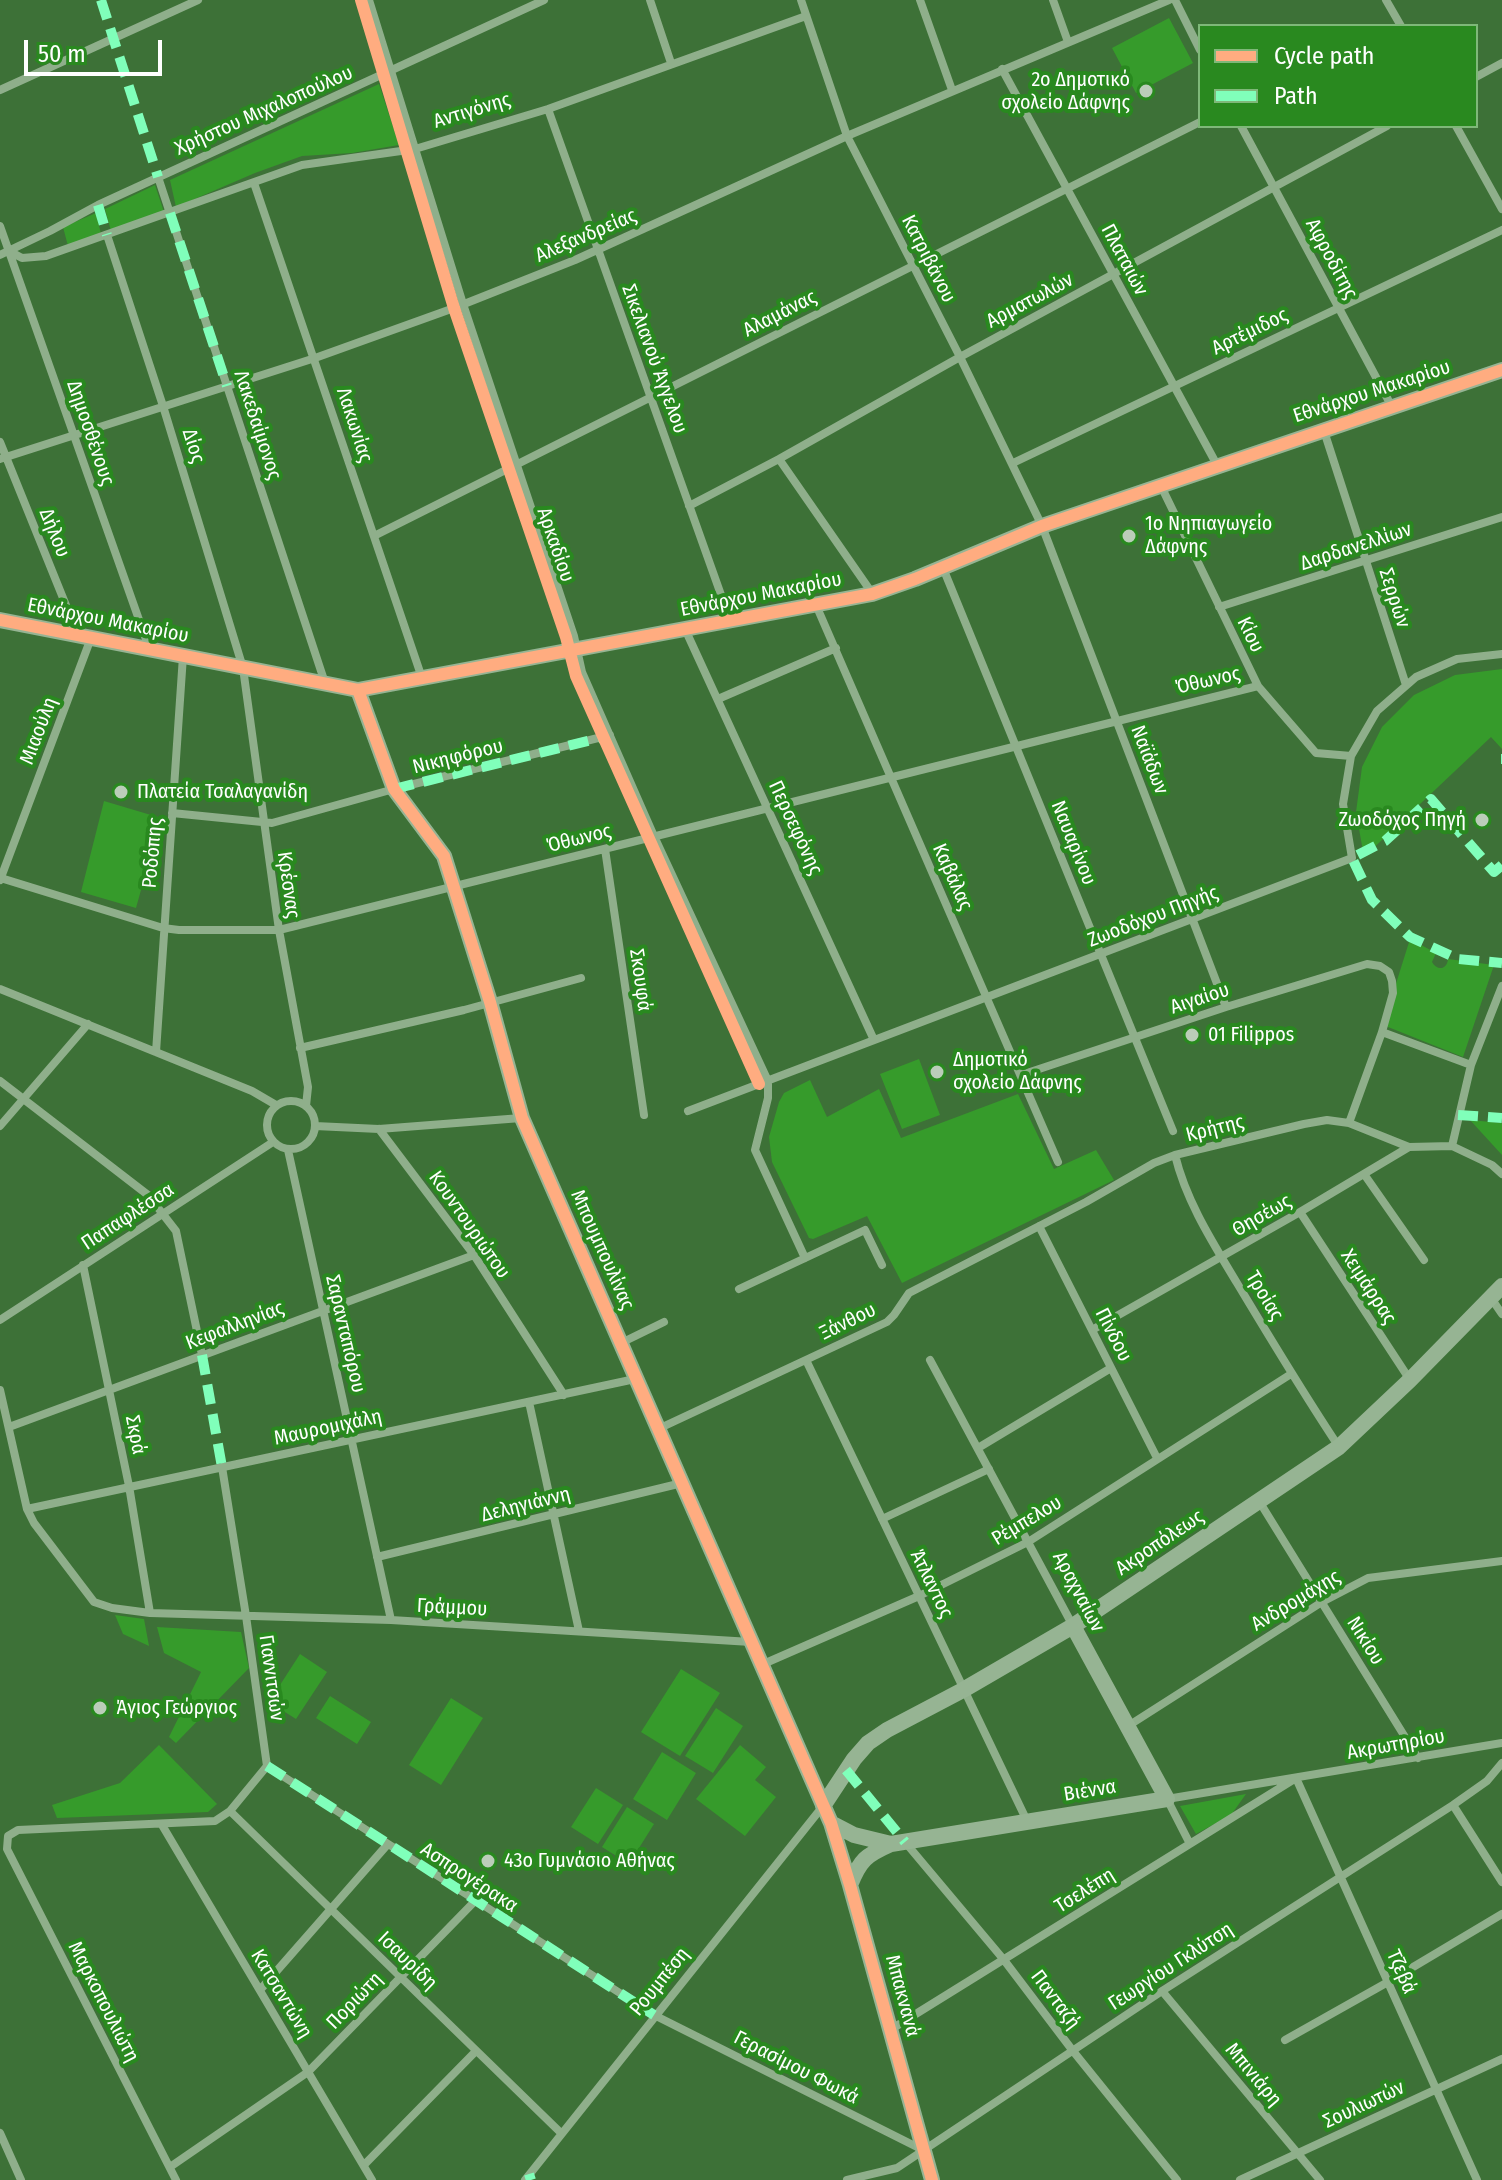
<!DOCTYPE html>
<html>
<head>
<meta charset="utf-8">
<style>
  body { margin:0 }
  #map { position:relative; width:1502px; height:2180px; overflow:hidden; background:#3d7137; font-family:"Fira Sans Condensed",sans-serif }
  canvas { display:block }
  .legend { position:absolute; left:1198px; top:24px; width:280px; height:104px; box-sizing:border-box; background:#29891f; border:2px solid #7fb879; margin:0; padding:10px 14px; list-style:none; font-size:24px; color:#fff }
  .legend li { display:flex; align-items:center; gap:16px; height:40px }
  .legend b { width:40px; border:2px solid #7fb879 }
  .scale { position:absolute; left:24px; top:40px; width:138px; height:36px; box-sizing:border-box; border:4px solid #fff; border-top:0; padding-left:10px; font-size:24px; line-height:28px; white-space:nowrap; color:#fff; -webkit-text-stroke:6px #29891f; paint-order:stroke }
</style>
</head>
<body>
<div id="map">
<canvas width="1502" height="2180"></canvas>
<ul class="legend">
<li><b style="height:10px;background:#ffac80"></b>Cycle path</li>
<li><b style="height:10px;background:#80ffba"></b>Path</li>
</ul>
<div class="scale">50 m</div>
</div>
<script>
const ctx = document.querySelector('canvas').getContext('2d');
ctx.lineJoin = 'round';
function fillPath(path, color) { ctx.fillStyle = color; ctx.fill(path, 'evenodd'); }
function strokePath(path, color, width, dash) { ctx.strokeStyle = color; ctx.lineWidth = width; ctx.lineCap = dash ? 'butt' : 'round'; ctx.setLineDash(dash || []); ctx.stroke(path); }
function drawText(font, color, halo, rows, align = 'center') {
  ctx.font = font + ' "Fira Sans Condensed",sans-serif'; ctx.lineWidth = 8; ctx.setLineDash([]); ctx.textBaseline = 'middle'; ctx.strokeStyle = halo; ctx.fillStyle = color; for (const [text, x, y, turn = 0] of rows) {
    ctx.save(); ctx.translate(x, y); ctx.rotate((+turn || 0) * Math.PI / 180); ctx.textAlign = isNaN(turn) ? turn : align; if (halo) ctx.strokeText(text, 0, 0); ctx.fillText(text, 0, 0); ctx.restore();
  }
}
fillPath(new Path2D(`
  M1169 18 1193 63 1136 93 1112 48Z
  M379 84 399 145 352 153 302 156 255 173 176 207 170 180Z
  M155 185 164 212 111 231 105 209Z
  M96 213 101 234 68 246 63 227Z
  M1502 669V749L1491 737 1364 857 1356 812 1362 767 1382 727 1414 695 1455 675Z
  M104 801 161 818 136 908 81 892Z
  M1410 939 1436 953 1432 962C1437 971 1447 970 1448 959L1494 965 1463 1057 1383 1025Z
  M919 1059 940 1115 902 1129 880 1074Z
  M810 1080 827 1117 879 1089 901 1138 1018 1094 1054 1169 1096 1150 1114 1180 902 1283 867 1216 813 1239 809 1238 772 1162 769 1137 779 1102 784 1093Z
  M1470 1120 1502 1123V1155Z
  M115 1615 144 1619 149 1646 123 1634Z
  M157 1627 241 1632 249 1668 176 1743 169 1737 201 1672 164 1653Z
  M300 1654 327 1672 296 1719 269 1702Z
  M681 1669 720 1693 680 1756 641 1732Z
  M330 1696 371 1722 357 1744 316 1718Z
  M451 1698 483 1718 441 1785 409 1765Z
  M716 1708 743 1726 713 1773 685 1756Z
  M159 1745 217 1804 208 1812 57 1818 52 1805 120 1783Z
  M740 1745 766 1767 755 1780 776 1797 745 1836 696 1799Z
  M662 1752 696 1773 667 1820 633 1799Z
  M596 1788 623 1805 598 1844 571 1827Z
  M1246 1794 1231 1815 1196 1834 1180 1806Z
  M627 1807 654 1824 629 1864 602 1847Z`), '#369b2b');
strokePath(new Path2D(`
  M369 0 463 304 574 636 582 672 654 836 768 1081V1098L755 1150 805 1258
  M650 0 671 63
  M801 0 847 136 960 357 1042 526 1226 1007
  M920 0 952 90
  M1053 0 1068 42
  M1175 0 1200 50
  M1386 0 1401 26
  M1002 69 1217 465
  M1476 77 1502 63
  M0 90 198 0
  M548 109 730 620
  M1241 126 1392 407
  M1456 126 1502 209
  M158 177 325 683
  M254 183 422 678
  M0 226 149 648
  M107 235 163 406 243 668 279 930 308 1087 306 1106
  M9 251 22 258 46 256 302 165 415 149 548 109 806 16
  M0 255 50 231 98 205 544 0
  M1324 431 1406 685
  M0 442 78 635
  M0 459 315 358 454 308 575 260 847 136 1169 0
  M779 459 872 593
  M1013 463 1502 230
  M1161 486 1258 686 1316 753 1351 756
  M689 506 779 459 960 357 1387 126
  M374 536 1200 122
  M943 568 1173 1131
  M816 605 1058 1162
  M1219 607 1502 517
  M685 629 874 1040
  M718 699 836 648
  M172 813 272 823 394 789 610 735
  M605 849 644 1115
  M1 878 163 928 179 930H279L1258 686
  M0 880 91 638
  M0 989 252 1091 276 1105
  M1382 1032 1471 1065
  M300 1048 464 1010 581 978
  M156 1052 183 656
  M1021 1075 1226 1007 1367 964 1380 966 1389 972 1392 981 1393 993 1382 1032 1349 1123
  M0 1081 148 1195 176 1231 202 1355
  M267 1125a24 24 0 1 1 48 0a24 24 0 1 1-48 0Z
  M688 1111 1352 858 1343 804 1351 756 1377 711 1416 677 1457 659 1502 654
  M0 1126 88 1024
  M315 1126 379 1129 521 1118
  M379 1129 474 1255 564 1395
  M1452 1146 1471 1065 1502 986
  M288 1150 391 1620
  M1175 1155C1186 1201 1213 1243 1237 1283 1270 1338 1303 1393 1339 1447
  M1364 1174 1424 1260
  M1300 1212 1410 1380
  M1039 1226 1157 1458
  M83 1265 129 1486 150 1613
  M739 1289 865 1230 882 1265
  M1491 1298 1502 1314
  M0 1320 273 1142
  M1092 1330 1300 1212 1409 1147 1452 1146 1492 1165 1502 1174
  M621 1343 664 1322
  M806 1360 1027 1821
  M930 1360 1073 1626
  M0 1390 27 1509 34 1523 94 1602 112 1608 150 1613 391 1620 751 1642
  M529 1402 579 1631
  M9 1427 474 1255
  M658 1429 887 1322 894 1315 909 1293 1086 1202 1154 1163 1175 1155 1304 1124 1327 1120 1349 1123 1409 1147
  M978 1448 1111 1368
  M1259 1501 1418 1758
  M27 1509 635 1379
  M882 1519 989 1469
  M377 1557 682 1483
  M761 1665 919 1596 1028 1542 1291 1374
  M1128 1726 1322 1602 1368 1578 1502 1561
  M267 1766 654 2015 921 2149
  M1296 1778 1477 2180
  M1453 1805 1502 1882
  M230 1811 561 2133
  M162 1825 372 2180
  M905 1842 1004 1960 1073 2051 1177 2180
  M1190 1844 1167 1799 1502 1743
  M260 1990 387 1845
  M1162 1991 1320 2180
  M890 2030 1296 1778
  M1285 2040 1388 1982 1502 1914
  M0 2133 21 2180
  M364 2165 476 2051
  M170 2167 308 2072 475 1901
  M176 2180 7 1849 8 1836 18 1830 215 1821 230 1811 267 1766 246 1616 222 1467
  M525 2180 823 1806
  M847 2180 897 2168 1162 1991 1453 1805 1487 1781 1502 1763
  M1240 2180 1502 2059`), '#8faf8b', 8);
strokePath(new Path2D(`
  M0 620 358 690 872 594 915 579 1042 526 1502 370
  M358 690 394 789 444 856 490 1002 522 1118 831 1823 850 1885 932 2180
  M823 1806 854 1759 868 1743 887 1730 963 1690 1073 1626 1339 1447 1410 1380 1502 1286
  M831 1823 854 1835 891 1844
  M850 1885C860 1860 866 1855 891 1844L1167 1799 1073 1626`), '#96b493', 16);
strokePath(new Path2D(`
  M101 0 158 177
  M98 205 107 235
  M170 213 227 386
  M1501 759H1502
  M394 789 608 736
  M1502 865 1494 872 1431 799 1385 841 1352 858 1372 900 1410 937 1458 959 1502 963
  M1458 1115 1502 1118
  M202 1355 222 1467
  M267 1766 654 2015
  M846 1770 905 1842
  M529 2174 531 2180`), '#80ffba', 10, [20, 10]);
strokePath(new Path2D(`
  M361 0 454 308 566 637 576 676 759 1084
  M0 620 358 690 872 594 915 579 1042 526 1502 370
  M358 690 394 789 444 856 490 1002 522 1118 831 1823 850 1885 932 2180`), '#ffac80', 12);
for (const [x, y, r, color] of [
  [1146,91,8,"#bbcdb9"],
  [1129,536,8,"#bbcdb9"],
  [121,792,8,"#bbcdb9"],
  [1482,820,8,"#bbcdb9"],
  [1192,1035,8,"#bbcdb9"],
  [937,1072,8,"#bbcdb9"],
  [100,1708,8,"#bbcdb9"],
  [488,1861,8,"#bbcdb9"]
]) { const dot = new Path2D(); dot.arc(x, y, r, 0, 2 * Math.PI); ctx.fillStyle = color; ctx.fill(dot); strokePath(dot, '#29891f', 3); }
drawText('20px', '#fff', '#29891f', [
  ["2ο Δημοτικό",1130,80,"right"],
  ["σχολείο Δάφνης",1130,103,"right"],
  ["1ο Νηπιαγωγείο",1145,524],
  ["Δάφνης",1145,547],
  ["Πλατεία Τσαλαγανίδη",137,792],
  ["Ζωοδόχος Πηγή",1466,820,"right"],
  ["01 Filippos",1208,1035],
  ["Δημοτικό",953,1060],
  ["σχολείο Δάφνης",953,1083],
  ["Άγιος Γεώργιος",116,1708],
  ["43ο Γυμνάσιο Αθήνας",504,1861]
], 'left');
drawText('20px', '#fff', '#29891f', [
  ["Χρήστου Μιχαλοπούλου",264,111,-24],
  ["Αντιγόνης",472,111,-17],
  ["Αλεξανδρείας",586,236,-23],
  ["Κατριβάνου",928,259,63],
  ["Αφροδίτης",1331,259,62],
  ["Πλαταιών",1124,260,62],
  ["Αρματωλών",1030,301,-28],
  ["Αλαμάνας",780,314,-27],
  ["Αρτέμιδος",1250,332,-26],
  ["Σικελιανού Άγγελου",654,359,70],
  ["Εθνάρχου Μακαρίου",1372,392,-18],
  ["Λακεδαίμονος",257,425,72],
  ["Λακωνίας",354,425,72],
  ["Δημοσθένους",90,433,71],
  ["Δίος",193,446,73],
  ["Δήλου",54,533,68],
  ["Αρκαδίου",555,545,71],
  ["Δαρδανελλίων",1356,547,-18],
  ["Εθνάρχου Μακαρίου",761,595,-11],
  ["Σερρών",1394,598,72],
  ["Εθνάρχου Μακαρίου",108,621,11],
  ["Κίου",1250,635,64],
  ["Όθωνος",1208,681,-13],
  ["Μιαούλη",39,731,-69],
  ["Νικηφόρου",458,757,-14],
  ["Ναϊάδων",1149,760,69],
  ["Περσεφόνης",795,828,65],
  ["Όθωνος",579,839,-14],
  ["Ναυαρίνου",1073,843,68],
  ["Ροδόπης",153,853,-85],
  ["Καβάλας",952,877,66],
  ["Κρέσνας",288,885,82],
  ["Ζωοδόχου Πηγής",1153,917,-21],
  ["Σκουφά",640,980,82],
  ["Αιγαίου",1200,999,-18],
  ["Κρήτης",1215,1129,-14],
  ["Θησέως",1262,1216,-30],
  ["Παπαφλέσσα",128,1217,-33],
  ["Κουντουριώτου",469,1225,55],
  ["Μπουμπουλίνας",602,1250,66],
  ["Χειμάρρας",1368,1287,57],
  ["Τροίας",1264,1296,59],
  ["Ξάνθου",848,1322,-26],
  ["Κεφαλληνίας",235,1326,-21],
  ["Σαρανταπόρου",345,1334,77],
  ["Πίνδου",1113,1335,63],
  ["Μαυρομιχάλη",328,1428,-12],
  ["Σκρά",135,1435,79],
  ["Δεληγιάννη",526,1505,-14],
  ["Ρέμπελου",1027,1521,-31],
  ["Ακροπόλεως",1160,1543,-34],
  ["Άτλαντος",931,1584,64],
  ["Αραχναίων",1078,1592,62],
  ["Ανδρομάχης",1296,1601,-31],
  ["Γράμμου",452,1608,3],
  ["Νικίου",1365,1641,58],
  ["Γιαννιτσών",271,1678,82],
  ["Ακρωτηρίου",1396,1745,-10],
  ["Βιέννα",1090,1791,-9],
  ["Ασπρογέρακα",469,1878,33],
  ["Τσελέπη",1085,1891,-32],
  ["Ισαυρίδη",407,1961,44],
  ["Γεωργίου Γκλύτση",1171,1967,-33],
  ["Τζεβά",1401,1972,66],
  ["Ρουμπέση",660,1982,-51],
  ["Κατσαντώνη",281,1994,59],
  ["Μπακνανά",902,1996,75],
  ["Πανταζή",1055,2000,53],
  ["Ποριώτη",355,2001,-46],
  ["Μαρκοπουλιώτη",103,2002,63],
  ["Γερασίμου Φωκά",796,2068,27],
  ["Μπινιάρη",1253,2075,50],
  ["Σουλιωτών",1364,2105,-25]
]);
</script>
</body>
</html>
